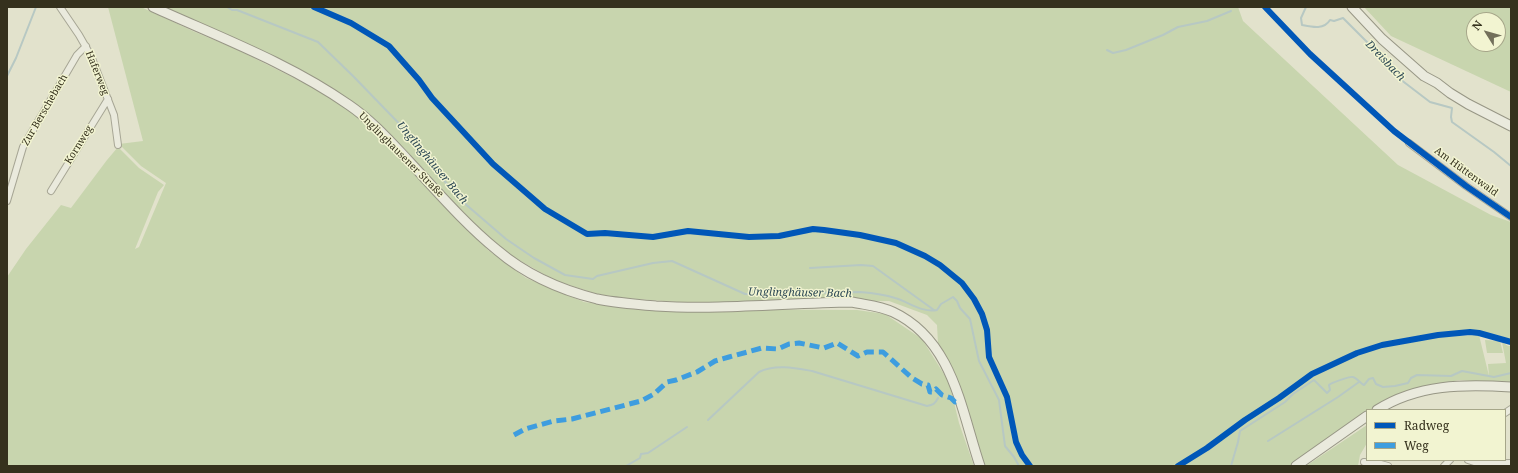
<!DOCTYPE html>
<html>
<head>
<meta charset="utf-8">
<style>
  body { margin:0 }
  #map { position:relative; width:1518px; height:473px; overflow:hidden; background:#e2e2cc; font-family:"Noto Serif",serif }
  canvas { display:block }
  .frame { position:absolute; inset:0; border:8px solid #35311d; pointer-events:none }
  .legend { position:absolute; left:1366px; top:409px; width:140px; height:52px; box-sizing:border-box; background:#f2f4d1; border:1px solid #a6a689; margin:0; padding:5px 7px; list-style:none; font-size:12px; color:#35311d }
  .legend li { display:flex; align-items:center; gap:8px; height:20px }
  .legend b { width:20px; border:1px solid #a6a689 }
  .north { position:absolute; left:1466px; top:12px; width:40px; height:40px; box-sizing:border-box; background:#f2f4d1; border:1px solid #a6a689; border-radius:50%; rotate:307deg; font-size:11px; font-weight:700; line-height:16px; text-align:center; color:#35311d }
  .north::after { content:''; display:block; margin:auto; width:14px; height:18px; background:#726f5a; clip-path:polygon(50% 0,100% 100%,50% 72%,0 100%) }
</style>
</head>
<body>
<div id="map">
<canvas width="1518" height="473"></canvas>
<div class="frame"></div>
<ul class="legend">
<li><b style="height:5px;background:#0057b8"></b>Radweg</li>
<li><b style="height:5px;background:#3e9ddf"></b>Weg</li>
</ul>
<div class="north">N</div>
</div>
<script>
const ctx = document.querySelector('canvas').getContext('2d');
ctx.lineJoin = 'round';
function fillPath(path, color) { ctx.fillStyle = color; ctx.fill(path, 'evenodd'); }
function strokePath(path, color, width, dash) { ctx.strokeStyle = color; ctx.lineWidth = width; ctx.lineCap = dash ? 'butt' : 'round'; ctx.setLineDash(dash || []); ctx.stroke(path); }
function drawText(font, color, halo, rows, align = 'center') {
  ctx.font = font + ' "Noto Serif",serif'; ctx.lineWidth = 3; ctx.setLineDash([]); ctx.textBaseline = 'middle'; ctx.strokeStyle = halo; ctx.fillStyle = color; for (const [text, x, y, turn = 0] of rows) {
    ctx.save(); ctx.translate(x, y); ctx.rotate((+turn || 0) * Math.PI / 180); ctx.textAlign = isNaN(turn) ? turn : align; if (halo) ctx.strokeText(text, 0, 0); ctx.fillText(text, 0, 0); ctx.restore();
  }
}
fillPath(new Path2D(`
  M108 7H141L195 32 236 49 314 88 351 111 394 153 488 250 526 278 584 302 630 309 857 310 885 314 922 339 949 382 959 423 974 466H7V277L26 249 61 205 71 208 107 160 118 147 139 168 164 185 158 192 135 249 139 247 166 183 141 166 119 144 143 141Z
  M161 7H1238L1243 21 1398 165 1491 215 1511 222V340L1479 331 1440 333 1374 346V349L1439 337 1479 335 1489 376 1488 364 1506 363 1502 342 1508 346H1511L1510 384 1459 380 1416 389 1385 400 1370 410H1367V412L1289 466H983L955 375 938 343 937 325 927 315 889 301 704 304 624 298 597 294 554 280 512 256 466 217 374 120 343 95 306 73Z
  M1364 7H1511V92L1391 36ZM1474 20H1498V44H1474Z
  M1485 340 1500 341 1503 353H1487Z
  M1367 425V443L1360 455 1358 466H1306Z`), '#c8d5ae');
strokePath(new Path2D(`
  M227 7 232 10H237L318 42 354 77 415 140 433 168 463 202 506 239 534 258 565 275 593 279 597 276 653 263 672 261 745 294 860 292C872 293 883 294 895 298 909 302 922 313 937 310L941 304 953 297 957 301 960 308 970 319 979 361 999 400 1005 446 1014 457 1019 466
  M1306 7 1301 18 1302 25C1312 27 1324 30 1330 20L1334 21 1343 18 1391 66 1396 76 1430 102 1452 108 1451 117 1452 122 1494 152 1511 166
  M1107 50 1113 53 1126 50 1163 35 1178 27 1207 21 1231 11
  M7 76 16 58 36 7
  M810 268 861 265 873 266 934 310
  M708 420 759 372C775 364 795 368 812 371L927 406C933 405 935 404 938 398
  M1268 441 1338 397 1359 382
  M626 466 640 458 641 454 648 453 687 427
  M1231 466 1238 442 1240 431 1285 402 1293 394 1314 380 1327 393 1330 390 1329 385C1331 383 1350 376 1353 377 1357 378 1360 383 1364 385L1369 379 1373 378 1376 384 1383 387 1395 386 1408 383 1411 378 1417 375 1451 376 1462 371 1494 377 1511 373`), '#b7c8c3', 2);
const street = new Path2D(`
  M60 7 79 35 91 56 114 115 118 145
  M1409 143 1466 186 1511 217
  M51 191 108 99
  M7 201 23 147 77 55 86 46
  M1505 413 1511 409
  M1468 460 1480 464 1511 463
  M1364 462 1377 463 1388 466
  M1444 466 1450 460`);
const secondary = new Path2D(`
  M153 7C219 37 289 63 349 105 371 120 389 140 407 159 436 190 464 223 497 250 525 274 561 290 597 299 616 303 636 304 656 306 721 310 786 303 852 302 866 305 880 306 893 312 953 340 961 410 980 466
  M1352 7 1382 39 1424 76 1437 83 1450 93 1468 104 1511 126
  M1377 410C1418 384 1464 384 1511 387
  M1296 466 1367 416`);
strokePath(street, '#a7a695', 8);
strokePath(secondary, '#979685', 11);
strokePath(street, '#eaeadd', 6);
strokePath(secondary, '#eaeadd', 9);
strokePath(new Path2D(`
  M514 435 525 429 554 421 572 419 641 401 654 394 667 382 676 380 697 372 715 361 729 357 762 348 778 349 789 344 799 343 824 348 837 343 858 356 867 352H883L912 378 922 384 928 385 930 392H933L936 389 942 395 951 398 955 402 959 401`), '#3e9ddf', 5, [10, 5]);
strokePath(new Path2D(`
  M314 7 351 23 389 46 419 80 432 98 493 164 545 209 587 234 605 233 653 237 688 231 749 237 779 236 813 229 824 230 860 235 896 243 925 256 940 265 962 283 974 299 982 314 987 330 989 357 1007 397 1016 442 1022 455 1030 466
  M1265 7 1310 54 1394 131 1466 186 1511 217
  M1178 466 1207 448 1245 420 1279 398 1312 374 1357 353 1382 345 1438 335 1470 332 1479 333 1511 342`), '#0057b8', 6);
drawText('10px', '#35311d', '#f2f4d1', [
  ["Haferweg",97,73,68],
  ["Zur Berschebach",45,110,-60],
  ["Kornweg",79,145,-58],
  ["Unglinghausener Straße",401,155,45],
  ["Am Hüttenwald",1466,172,36]
]);
drawText('italic 11px', '#2d4955', '#f2f4d1', [
  ["Dreisbach",1385,61,46],
  ["Unglinghäuser Bach",432,163,50],
  ["Unglinghäuser Bach",800,293,1]
]);
</script>
</body>
</html>
